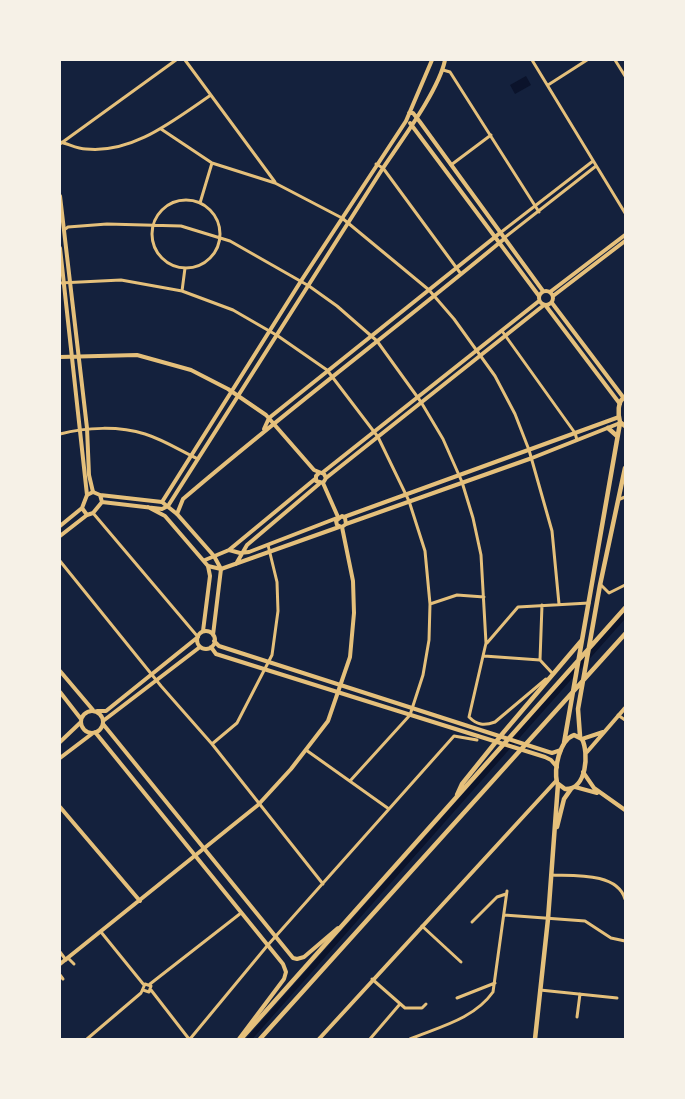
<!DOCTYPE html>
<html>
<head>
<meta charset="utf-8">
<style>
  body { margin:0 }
  #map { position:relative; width:685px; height:1099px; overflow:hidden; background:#14213d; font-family:"Space Grotesk",sans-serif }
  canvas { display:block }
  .frame { position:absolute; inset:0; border:61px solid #f6f1e7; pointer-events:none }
</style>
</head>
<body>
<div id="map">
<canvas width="685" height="1099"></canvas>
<div class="frame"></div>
</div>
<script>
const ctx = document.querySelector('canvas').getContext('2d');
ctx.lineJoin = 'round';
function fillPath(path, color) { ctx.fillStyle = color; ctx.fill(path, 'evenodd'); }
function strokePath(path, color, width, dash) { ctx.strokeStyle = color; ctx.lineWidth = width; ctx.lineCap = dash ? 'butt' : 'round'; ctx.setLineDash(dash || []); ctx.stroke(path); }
fillPath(new Path2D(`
  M526 76 531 85 515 94 510 85Z`), '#0b132b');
strokePath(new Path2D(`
  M249 1039 625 615`), '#0b132b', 5);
strokePath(new Path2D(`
  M185 60 275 182
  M532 60 625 213
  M615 60 625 76
  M443 70 450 72 539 212
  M548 85 587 60
  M161 129 212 163 275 183 342 218 429 290 454 319 495 376 515 414 529 450 552 531 559 604
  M60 142C69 144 77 149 86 149 133 154 174 120 211 95
  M60 144 176 60
  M376 164 383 168 461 274
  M451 165 491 135
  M152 234a34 34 0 1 1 68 0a34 34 0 1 1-68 0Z
  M200 203 212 163
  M64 230 68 227 107 224 181 226 230 241 309 286 337 306 377 341 421 402 443 439 462 482 473 518 481 555 486 643 469 717C477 725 484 726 495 722L546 679
  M500 233 593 161
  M504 238 596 166
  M60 283 121 280 182 291 233 310 278 336 327 370 378 437 409 501 425 551 430 604 429 640 423 675 410 715 350 781
  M182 291 185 268
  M502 331 575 433 577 440
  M60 434C86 427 120 426 145 434 164 440 181 451 198 459
  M620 499 625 497
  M93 513 198 637
  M60 561 161 686 212 744 323 884
  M601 585 609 593 625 585
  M430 604 457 595 484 597
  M487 643 518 607 589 603
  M484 656 540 660
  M540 660 553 674
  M540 660 542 605
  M618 715 625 720
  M212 744 237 723 272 655 278 611 277 582 268 545
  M306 750 389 809
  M551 875C573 876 617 872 625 899
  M504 915 585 921 611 938 625 941
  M472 922 497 897 506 894
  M422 926 461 962
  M101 932 144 985
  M60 952 66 960
  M68 958 74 964
  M60 975 63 979
  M372 979 405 1008H422L426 1004
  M150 984 241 913
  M151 990 189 1039
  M540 990 617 998
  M457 998 495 983
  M577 1017 580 994
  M87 1039 141 993 145 984 151 986 149 992 143 990
  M190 1039 267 946 454 736 477 740
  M370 1039 400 1004
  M410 1039C439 1027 474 1019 493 992L507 891`), '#e5c07b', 3);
strokePath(new Path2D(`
  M409 113H413L420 122 543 291
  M410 123 539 296
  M60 196 87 428 89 475 93 492
  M60 248 87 495
  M539 298a7 7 0 1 1 14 0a7 7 0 1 1-14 0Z
  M550 292 625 235
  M553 296 625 241
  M552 303 623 397
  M546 306 620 404
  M60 357 137 355 191 370 228 389 266 415 314 470 324 474 326 478 323 483 316 481V476L319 473
  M264 429 269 418 500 233
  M322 473 539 301
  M326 478 544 305
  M323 483 338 517
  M162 502 301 281 406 121 432 60
  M168 506 383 168C401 141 439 90 445 60
  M177 514 183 499C288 409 398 327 504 239
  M344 517 619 417
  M346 524 345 518 342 516 336 521 337 525 342 527 346 524 532 458 620 423
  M229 550 240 553 249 552 337 518
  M205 560 229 550 315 479
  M236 564 247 545 319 484
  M208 566 221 569 339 527
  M582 739 603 732
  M587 752 625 708
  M60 807 140 901
  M60 964 258 805 291 769 328 721 350 657 354 613 353 581 342 527
  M319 1039 556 781`), '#e5c07b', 4);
strokePath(new Path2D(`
  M100 495 102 502 93 513 87 515 82 508 87 495 93 492 100 495 162 502 177 514 214 556 221 569 213 635
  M102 502 162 509 168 506
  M148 507 165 516 208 566 210 576 203 631
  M60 526 82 508
  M60 536 87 515
  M197 640a9 9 0 1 1 18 0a9 9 0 1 1-18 0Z
  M214 641 219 646 552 753 561 750
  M211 647 216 654 545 757 551 760 557 767
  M60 671 93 710
  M60 692 81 719
  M81 722a11 11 0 1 1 22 0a11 11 0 1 1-22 0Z
  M97 711H106L198 637
  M103 721 200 647
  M103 724 293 958 297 959 304 957 338 928
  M95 732 283 964 286 972 284 979 239 1039
  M60 742 81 722
  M60 758 93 733
  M583 772 594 788 625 810
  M575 787 597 793`), '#e5c07b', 4);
strokePath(new Path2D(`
  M625 397C617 401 618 414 620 422L625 426
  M608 428 617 436
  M574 735 582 739C589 753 587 790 565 789L557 783C554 768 559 741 574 735Z
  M580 736 578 709 600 585 625 468
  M564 743 620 423
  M457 795 462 784 503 733 582 640
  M557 827 564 799 571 789
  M241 1039 625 608
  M260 1039 625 634
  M535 1039 548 919 558 784`), '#e5c07b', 4.5);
</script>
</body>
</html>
